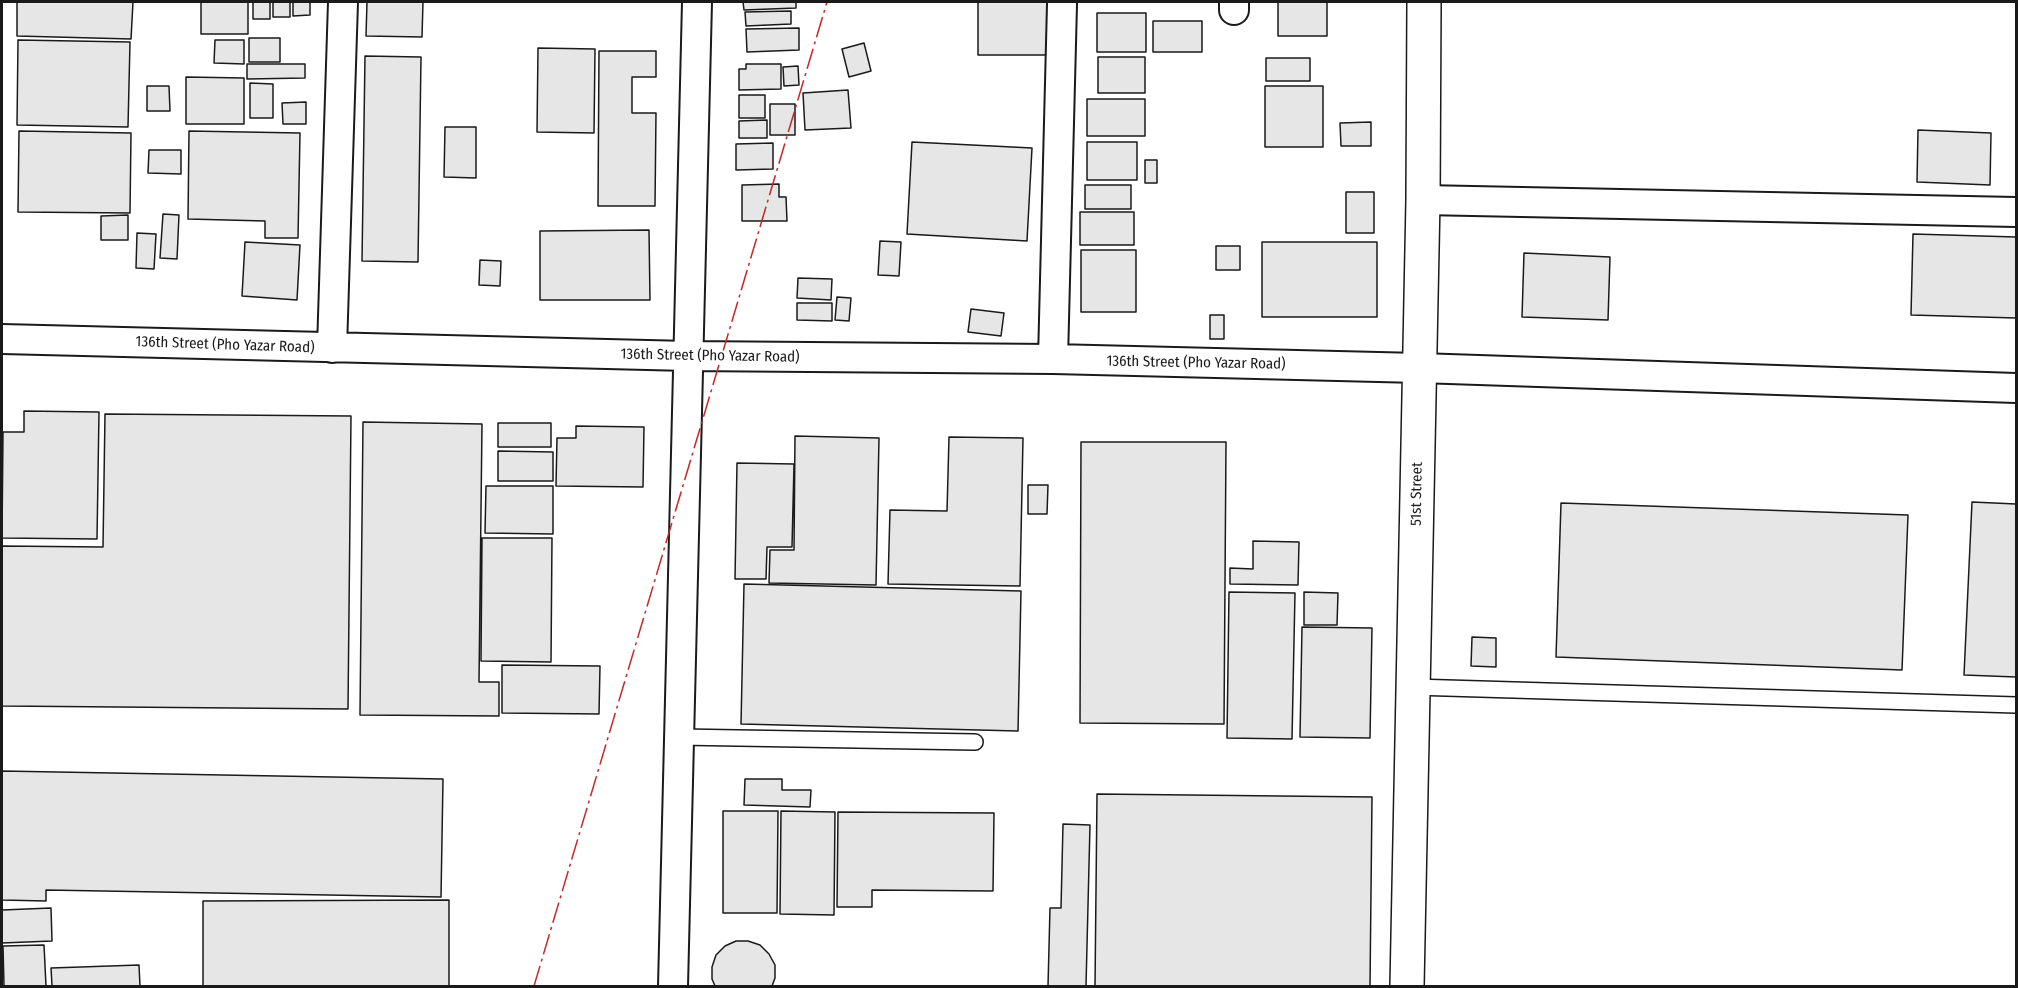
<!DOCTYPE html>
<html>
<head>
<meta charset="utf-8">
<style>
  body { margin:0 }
  #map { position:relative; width:2018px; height:988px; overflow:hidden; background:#fff; font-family:"Fira Sans Condensed",sans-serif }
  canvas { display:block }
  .frame { position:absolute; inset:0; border:3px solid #1a1a1a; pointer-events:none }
</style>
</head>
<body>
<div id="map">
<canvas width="2018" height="988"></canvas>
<div class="frame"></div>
</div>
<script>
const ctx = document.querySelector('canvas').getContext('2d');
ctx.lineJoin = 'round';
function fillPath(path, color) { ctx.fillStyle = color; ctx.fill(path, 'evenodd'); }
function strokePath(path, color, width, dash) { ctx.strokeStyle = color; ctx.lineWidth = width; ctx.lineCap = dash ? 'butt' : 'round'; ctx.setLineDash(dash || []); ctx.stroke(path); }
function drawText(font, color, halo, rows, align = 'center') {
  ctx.font = font + ' "Fira Sans Condensed",sans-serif'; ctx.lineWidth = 4.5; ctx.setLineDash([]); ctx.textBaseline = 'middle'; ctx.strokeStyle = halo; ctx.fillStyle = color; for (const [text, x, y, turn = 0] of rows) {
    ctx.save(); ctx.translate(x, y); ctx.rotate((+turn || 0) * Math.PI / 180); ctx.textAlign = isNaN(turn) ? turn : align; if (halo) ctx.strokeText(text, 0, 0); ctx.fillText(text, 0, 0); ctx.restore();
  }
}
const building = new Path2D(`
  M17 2H133L131 39 17 36Z
  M201 2H248V34H201Z
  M253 2H270V19H253Z
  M273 2H290V17H273Z
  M293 2H310V15L293 16Z
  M367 2H423L422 37 366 36Z
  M743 2H796V8L744 10Z
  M978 2H1049V55H978Z
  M1278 2H1327V36H1278Z
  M791 11V24L746 26 745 12Z
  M1097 13H1146V52H1097Z
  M1153 21H1202V52H1153Z
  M799 28V50L747 52 746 29Z
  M249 38H280V62H249Z
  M18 40 130 42 128 127 17 125Z
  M215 40H244V64L214 63Z
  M864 43 871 71 849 77 842 49Z
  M538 48 595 49 594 133 537 132Z
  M599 51H656V77H632V113H656L655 206H598Z
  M365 56 421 57 418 262 362 261Z
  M1098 57H1145V93H1098Z
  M1266 58H1310V81H1266Z
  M247 64H305V78L247 79Z
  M746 64H781V89L739 90V69H746Z
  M798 66 799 85 784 86 783 67Z
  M186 77 244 78V124H186Z
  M250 83 273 84V118H250Z
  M147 86H169L170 111H147Z
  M1265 86H1323V147H1265Z
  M848 90 851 128 805 130 803 93Z
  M739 95H765V118H739Z
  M1087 99H1145V136H1087Z
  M306 102V124H283L282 103Z
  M770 104H795V135H770Z
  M767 120V138H739V121Z
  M1371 122V146H1341L1340 123Z
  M445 127H476V178L444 177Z
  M1918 130 1991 133 1990 185 1917 182Z
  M19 131 131 133 130 213 18 212Z
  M189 131 300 133 298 238H265V221L188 219Z
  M912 142 1032 148 1027 241 907 234Z
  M1087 142H1137V180H1087Z
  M773 143V169L736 170V144Z
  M149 150H181V174L148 173Z
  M1145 160H1157V183H1145Z
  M779 184V197H786L787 221H742V185Z
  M1085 185H1131V209H1085Z
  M1346 192H1374V233H1346Z
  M1080 212H1134V245H1080Z
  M163 214 179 215 177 259 160 258Z
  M128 215V240H101V216Z
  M649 230 650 300H540V231Z
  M137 233 156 234 154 269 136 268Z
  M1913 234 2016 237V318L1911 315Z
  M880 241 901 242 899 276 878 275Z
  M245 242 300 245 297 300 242 296Z
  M1262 242H1377V317H1262Z
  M1216 246H1240V270H1216Z
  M1081 250H1136V312H1081Z
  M1524 253 1610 257 1608 320 1522 317Z
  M480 260 501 261 500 286 479 285Z
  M798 278 832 279 831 300 797 298Z
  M837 297 851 298 849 321 835 320Z
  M797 303H832V321L797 320Z
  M971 309 1004 313 1001 336 968 332Z
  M1210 315H1224V339H1210Z
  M24 411 99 412 97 539 2 538 3 432H24Z
  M105 414 351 416 348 709 2 706V546L103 547Z
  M363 422 482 424 479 682H499V716L360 715Z
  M498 423H551V447H498Z
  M576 426 644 427 643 487 556 486 557 438H576Z
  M795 436 879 438 876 585 769 583 770 550H794Z
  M949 437 1023 438 1020 586 888 584 890 510 947 511Z
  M1081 442H1226L1224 724 1080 723Z
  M498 451 553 452V481H498Z
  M737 463 794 464 792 547H767L766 579H735Z
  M1028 485H1048L1047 514H1028Z
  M486 486H553V534L485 533Z
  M1972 502 2016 504V677L1964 675Z
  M1561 503 1908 515 1902 670 1556 657Z
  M482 538H552L551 662 481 661Z
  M1253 541 1299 542 1298 585 1230 584V568L1253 569Z
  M744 584 1021 591 1018 731 741 724Z
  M1229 592 1295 593 1292 739 1227 738Z
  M1304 592 1338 593 1337 625H1304Z
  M1302 627 1372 628 1370 738 1300 737Z
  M1472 637 1496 638V667L1471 666Z
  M502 665 600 666 599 714 502 713Z
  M2 771 443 779 441 897 46 890V901L2 900Z
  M745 779H782V790H811L810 807 744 805Z
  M1097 794 1372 797 1370 986H1095Z
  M723 811H778L777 913H723Z
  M781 811 835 812 834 915 780 914Z
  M838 812 994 813 993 891 872 890V907H837Z
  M1063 824 1090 825 1086 986H1048L1050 908H1061Z
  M449 900V986H203V901Z
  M51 908 52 941 2 943V910Z
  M736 941H748L760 945 769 954 775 965V978L772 986H715L712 979V967L716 955 725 946Z
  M44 945 46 986H4L3 946Z
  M139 965 140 986H52L51 968Z`);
fillPath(building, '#e6e6e6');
strokePath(building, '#1a1a1a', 1.5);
const service = new Path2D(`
  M1413 687 2016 705
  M679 737 975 742`);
const minor = new Path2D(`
  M1234 10V2
  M1423 200 2016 212
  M2 339 688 356 1053 359 1419 368 2016 388
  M332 348 343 2
  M1053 359 1062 4
  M673 986 697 2`);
const tertiary = new Path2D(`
  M1407 986 1423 200 1424 2`);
strokePath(service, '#1a1a1a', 18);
strokePath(minor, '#1a1a1a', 32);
strokePath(tertiary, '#1a1a1a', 36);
strokePath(service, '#fff', 15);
strokePath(minor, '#fff', 28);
strokePath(tertiary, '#fff', 33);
strokePath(new Path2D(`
  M534 986 827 2`), '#c62828', 1.5, [21, 4.5, 3, 4.5]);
drawText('15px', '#1a1a1a', '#fff', [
  ["136th Street (Pho Yazar Road)",225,345,2],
  ["136th Street (Pho Yazar Road)",710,356,1],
  ["136th Street (Pho Yazar Road)",1196,363,1],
  ["51st Street",1417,494,-89]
]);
</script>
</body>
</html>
